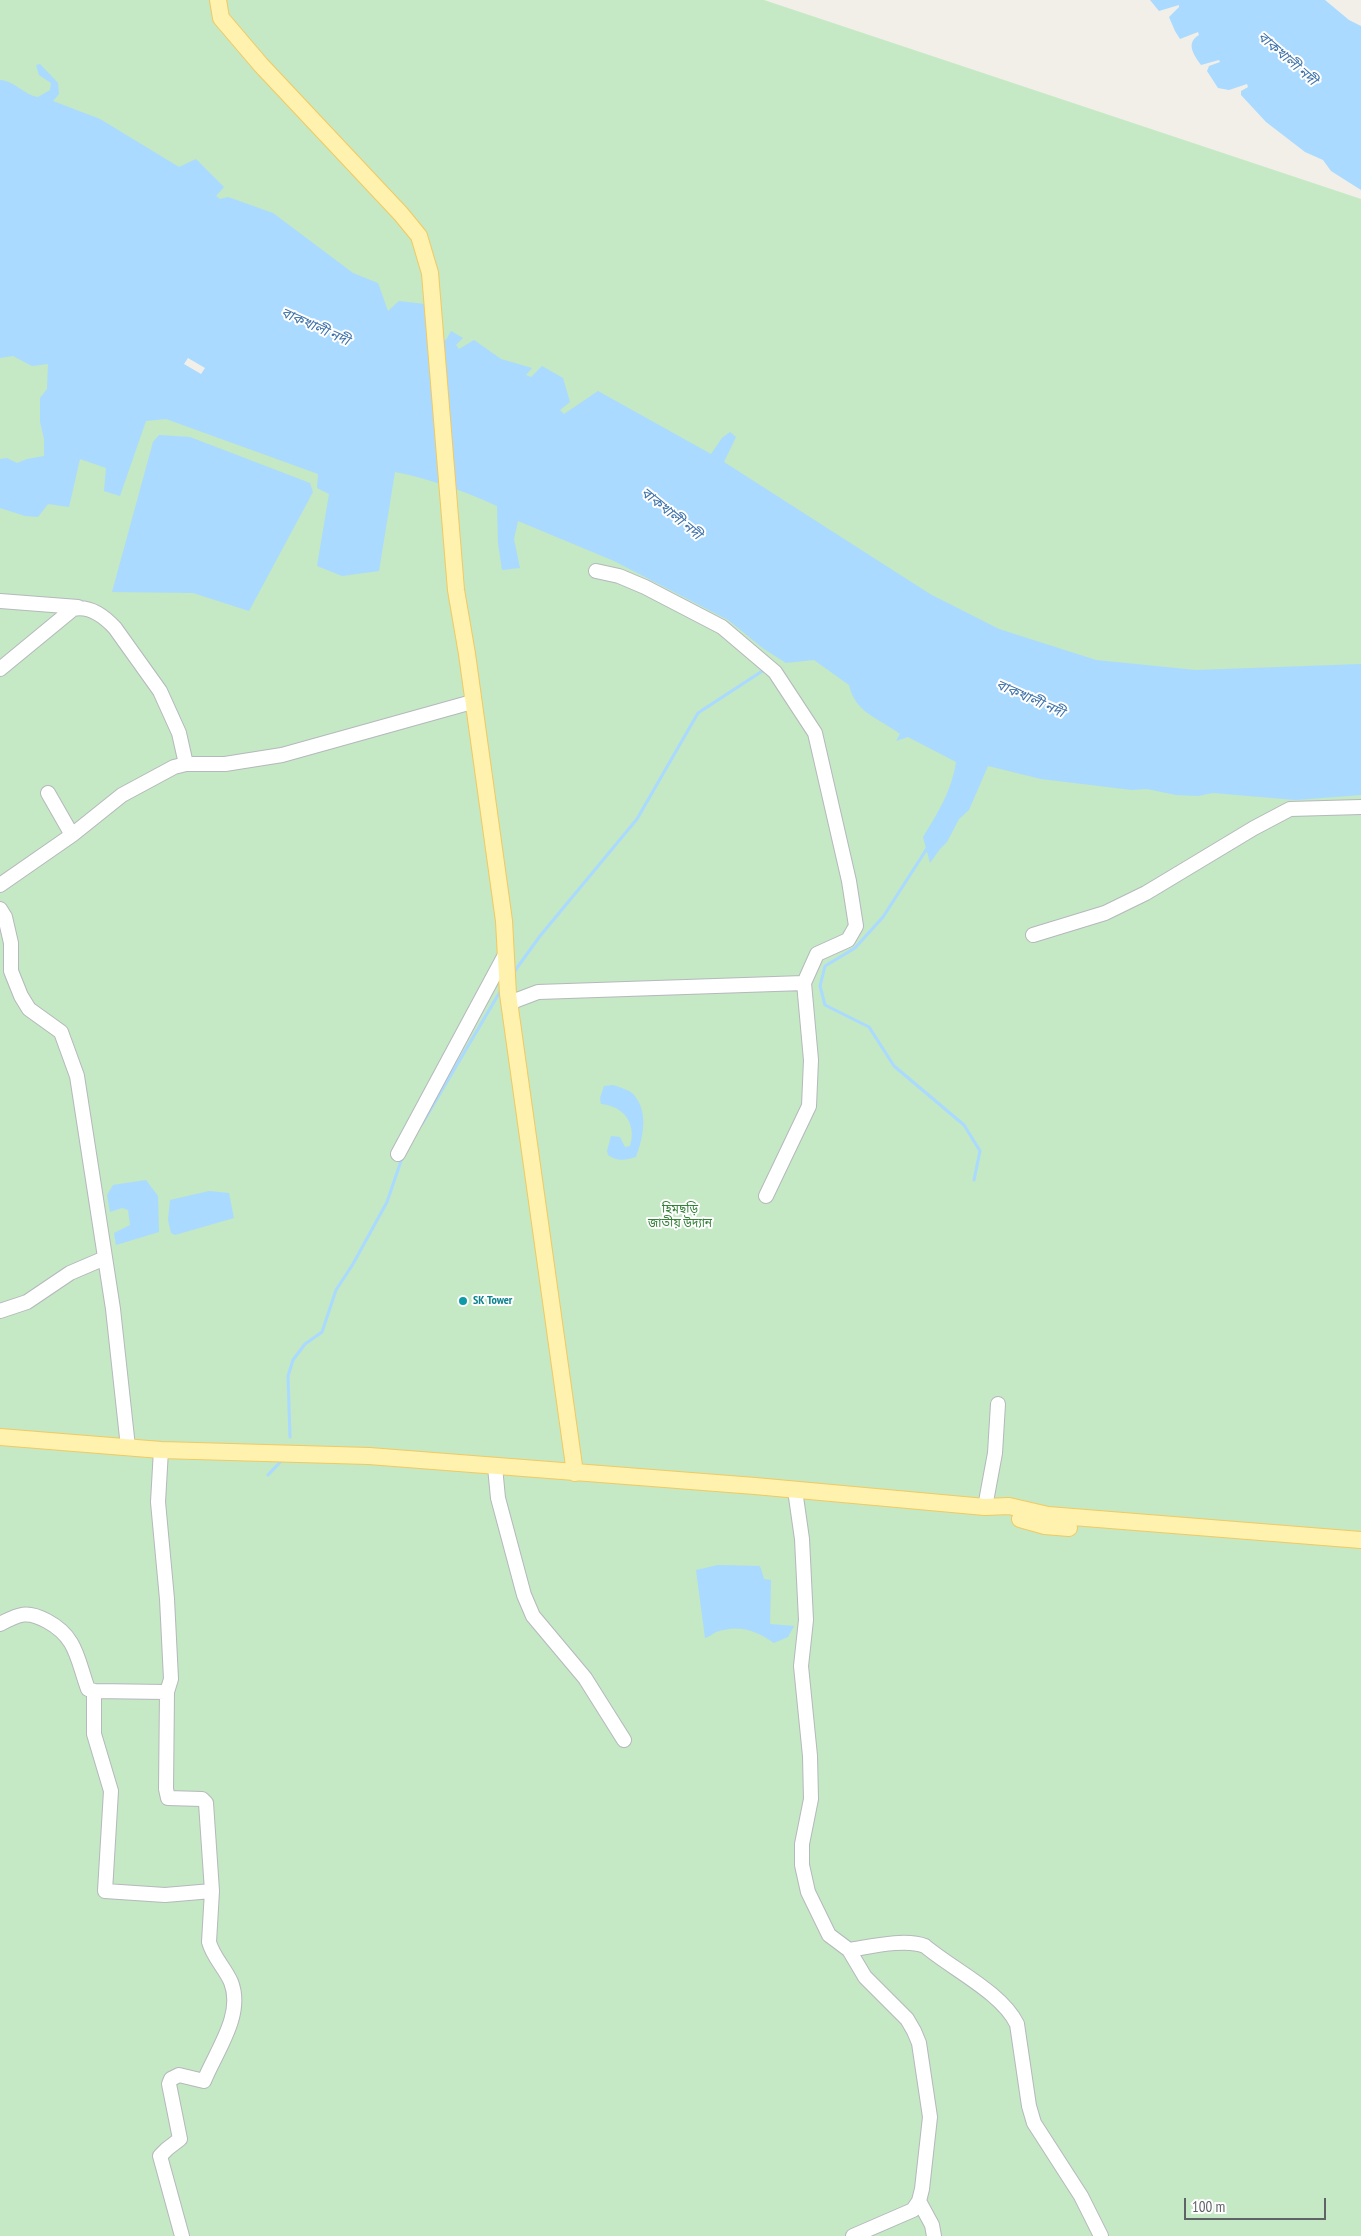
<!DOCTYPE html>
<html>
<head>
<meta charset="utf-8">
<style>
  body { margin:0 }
  #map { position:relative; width:1361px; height:2236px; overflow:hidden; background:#f1efe8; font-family:"PT Sans Narrow",sans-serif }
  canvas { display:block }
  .scale { position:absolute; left:1184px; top:2198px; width:142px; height:22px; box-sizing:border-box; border:2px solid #5f6368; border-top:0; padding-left:6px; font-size:15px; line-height:18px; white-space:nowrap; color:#5f6368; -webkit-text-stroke:4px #fff; paint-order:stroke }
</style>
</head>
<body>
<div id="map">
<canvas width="1361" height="2236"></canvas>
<div class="scale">100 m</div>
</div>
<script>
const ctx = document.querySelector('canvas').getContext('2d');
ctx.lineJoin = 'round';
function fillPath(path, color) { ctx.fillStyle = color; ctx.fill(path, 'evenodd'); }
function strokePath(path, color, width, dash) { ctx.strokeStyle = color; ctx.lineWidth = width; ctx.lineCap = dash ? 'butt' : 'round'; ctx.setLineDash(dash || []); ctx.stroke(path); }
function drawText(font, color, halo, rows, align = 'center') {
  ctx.font = font + ' "PT Sans Narrow","Noto Sans Bengali",sans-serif'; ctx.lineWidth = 4; ctx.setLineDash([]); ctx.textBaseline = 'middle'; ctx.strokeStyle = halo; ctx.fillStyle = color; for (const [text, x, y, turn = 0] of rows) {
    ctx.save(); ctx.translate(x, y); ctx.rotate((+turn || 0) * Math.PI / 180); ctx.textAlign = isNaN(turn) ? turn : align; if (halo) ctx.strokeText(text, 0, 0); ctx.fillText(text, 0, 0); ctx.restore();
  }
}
fillPath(new Path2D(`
  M0 0H764L1361 199V2236H0Z`), '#c5e8c5');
fillPath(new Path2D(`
  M1150 0H1325L1349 20 1361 26V190L1331 171 1323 160 1305 152 1266 122 1241 95V91L1248 87 1247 84 1229 90 1218 88 1207 71 1209 66 1220 62 1219 60 1201 65C1194 55 1185 43 1199 35L1198 32 1180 39 1175 31 1169 17 1179 7V5L1159 11Z
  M40 64 58 83 59 94 53 101 100 119 179 167 196 159 224 187 216 196 220 199 228 197 273 213 353 273 378 283 388 311 399 301 425 304 430 332 446 340 451 331 463 338 456 345 459 349 474 340 501 359 532 368 526 375 531 377 542 366 563 378 570 402 560 410 564 414 598 391 711 454 722 438 730 432 736 437 724 462 930 594 999 629 1096 660 1196 670 1361 664V795L1296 800 1213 793 1198 796 1176 795 1147 789 1132 790 1041 779 988 766 969 810 959 819 947 842 940 849 930 863 923 837C938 813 952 790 956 762L908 737 896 741 900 734C879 718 855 713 849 685L814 660 786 663 764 649 728 620 614 561 518 521 514 539 520 568 502 570 498 543 497 506C464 491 431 479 395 472L379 571 342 576 317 566 329 494 317 488 318 474 166 419 146 421 120 496 104 491 106 468 80 459 69 507 48 504 38 517 25 516 0 508V459L7 458 17 463 27 459 44 456V439L40 422V398L47 389 48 364 32 366 13 356 0 358V80C15 81 24 95 38 97L50 90 51 83 39 75 36 65Z
  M159 435 190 437 310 483 313 492 249 611 193 593 112 592 153 442Z
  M613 1085C619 1087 630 1090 634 1095 649 1113 643 1138 636 1157 625 1160 618 1162 608 1155L607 1151 611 1136 620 1137 625 1147 630 1146C637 1124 624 1106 601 1104L600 1098 604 1086Z
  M146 1180 158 1196 159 1232 116 1245 114 1233 130 1225 128 1210 122 1208 110 1212 107 1195 113 1185Z
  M209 1191 229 1193 234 1218 175 1235 171 1233 168 1220 170 1200Z
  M718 1565 760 1566 764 1579 771 1580 770 1624 794 1626 788 1637 774 1643C756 1630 738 1624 716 1632 712 1634 709 1637 705 1638L696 1570Z`), '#aadaff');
fillPath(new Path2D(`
  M188 358 205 368 201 374 184 364Z`), '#f1efe8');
strokePath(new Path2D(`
  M928 847 883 917 855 948 825 966 820 986 825 1005 869 1027 894 1066 964 1125 980 1151 974 1180
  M514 972 540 936 637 819 698 713 767 668
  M422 1124 501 990
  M290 1437 288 1376 293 1360 305 1344 322 1332 336 1290 353 1264 387 1202 402 1158
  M268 1475 283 1459`), '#aadaff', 3);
const minor = new Path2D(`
  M596 571 619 576 645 587 722 627 775 672 815 733 849 881 856 926 848 940 817 954 804 983 811 1060 809 1106 766 1196
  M0 601 78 607
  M0 669 73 609C90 605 104 616 115 628L160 691 179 733 186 764
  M48 793 72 835
  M0 885 72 835 122 795 174 767 186 764H225L282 755 472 702
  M0 909 5 917 11 943V971L21 996 29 1009 61 1032 77 1076 113 1309 128 1447
  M1033 935 1105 913 1146 893 1254 828 1290 809 1361 807
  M509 1003 538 992 804 983
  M398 1154 506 953
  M0 1311 27 1302 70 1273 105 1258
  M161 1450 158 1502 167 1599 171 1679 167 1692 166 1789 168 1798 202 1799 206 1803 212 1891 209 1942C213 1957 225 1968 231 1982 244 2015 216 2051 204 2081L179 2075 171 2079 169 2084 180 2139 167 2149 160 2156 182 2236
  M495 1467 498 1498 524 1595 533 1616 585 1678 624 1740
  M795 1490 802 1539 806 1620 801 1666 810 1756 811 1799 802 1844V1865L808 1892 829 1935 849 1950 865 1977 907 2019 914 2031 919 2043 930 2117 922 2189 919 2201 913 2210 853 2236
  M985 1507 995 1453 998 1404
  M0 1624C19 1614 27 1610 47 1621 77 1637 77 1659 88 1689L94 1691 167 1692
  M94 1691V1734L111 1791 105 1891 165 1895 212 1891
  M849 1950C869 1947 905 1938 925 1946 952 1969 1001 1992 1017 2024L1029 2106 1034 2123 1081 2196 1101 2236
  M919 2201 932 2225 934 2236`);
const major = new Path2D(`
  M218 0 221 18 261 65 401 214 419 236 430 273 456 590 467 654 504 921 508 994 575 1473
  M0 1437 161 1450 369 1456 755 1486 985 1507 1009 1506 1048 1515 1361 1540
  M1020 1519 1045 1526 1069 1528`);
strokePath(minor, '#b5b8bc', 16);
strokePath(major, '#f2c960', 18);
strokePath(minor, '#fff', 14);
strokePath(major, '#fff2af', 16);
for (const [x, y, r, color] of [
  [463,1301,5,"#0f9aa8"]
]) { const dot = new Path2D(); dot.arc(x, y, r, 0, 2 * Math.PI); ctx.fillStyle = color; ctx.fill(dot); strokePath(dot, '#fff', 2); }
drawText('12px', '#348238', '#fff', [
  ["হিমছড়ি",680,1210],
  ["জাতীয় উদ্যান",680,1224]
]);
drawText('bold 12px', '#0d838f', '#fff', [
  ["SK Tower",473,1301]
], 'left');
drawText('italic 14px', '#4174aa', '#fff', [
  ["বাকখালী নদী",1287,59,41],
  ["বাকখালী নদী",315,327,24],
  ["বাকখালী নদী",671,514,39],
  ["বাকখালী নদী",1030,699,24]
]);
</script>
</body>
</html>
